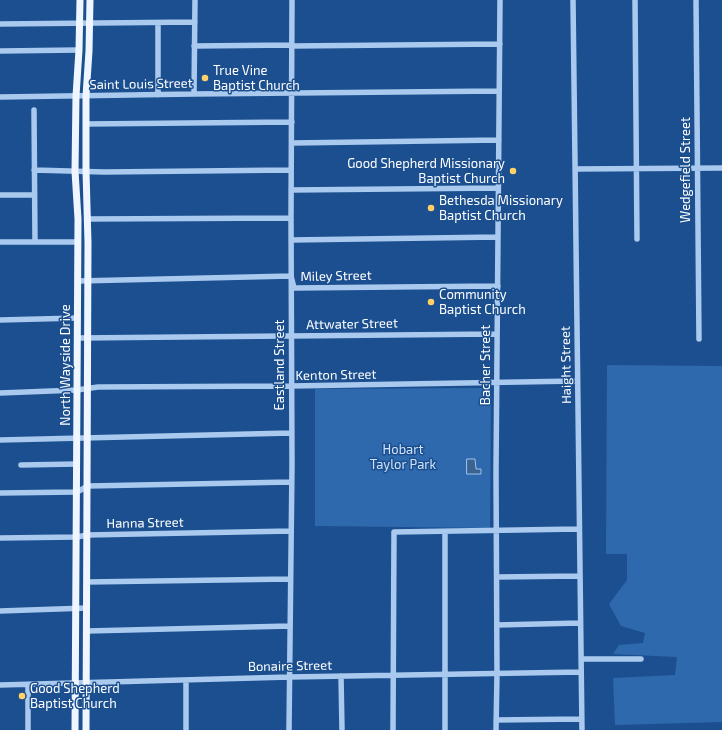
<!DOCTYPE html>
<html>
<head>
<meta charset="utf-8">
<style>
  body { margin:0 }
  canvas { display:block; background:#1b4f8f }
</style>
</head>
<body>
<canvas width="722" height="730"></canvas>
<script>
const ctx = document.querySelector('canvas').getContext('2d');
ctx.lineJoin = 'round';
function fillPath(path, color) { ctx.fillStyle = color; ctx.fill(path, 'evenodd'); }
function strokePath(path, color, width, dash) { ctx.strokeStyle = color; ctx.lineWidth = width; ctx.lineCap = dash ? 'butt' : 'round'; ctx.setLineDash(dash || []); ctx.stroke(path); }
function drawText(font, color, halo, rows, align = 'center') {
  ctx.font = font + ' "Exo 2",sans-serif'; ctx.lineWidth = 3; ctx.setLineDash([]); ctx.textBaseline = 'middle'; ctx.strokeStyle = halo; ctx.fillStyle = color; for (const [text, x, y, turn = 0] of rows) {
    ctx.save(); ctx.translate(x, y); ctx.rotate((+turn || 0) * Math.PI / 180); ctx.textAlign = isNaN(turn) ? turn : align; if (halo) ctx.strokeText(text, 0, 0); ctx.fillText(text, 0, 0); ctx.restore();
  }
}
fillPath(new Path2D(`
  M607 365 722 366V722L615 725 613 678 675 675 677 657 613 654 619 645 643 643 645 633 621 626 609 604 627 580V554H606Z
  M491 388 490 528 315 526V389Z`), '#2e69ad');
const water = new Path2D(`
  M467 459H475L476 469H481V474H467Z`);
fillPath(water, '#3c6290');
strokePath(water, '#9cc4f0', 1);
strokePath(new Path2D(`
  M573 0 582 730
  M635 0 637 239
  M696 0 699 339
  M0 24 195 22
  M194 46 292 45
  M292 46 500 44
  M0 51 79 50
  M194 94 195 0
  M158 95V23
  M0 97 194 94 499 91
  M34 110 35 242
  M86 124 292 122
  M292 143 499 140
  M575 169 722 168
  M34 170 104 172 291 170
  M291 190 498 188
  M0 195H34
  M87 219 291 218
  M291 240 498 237
  M0 242H78
  M78 281 291 276 294 288 498 286
  M0 320 78 318
  M78 338 497 334
  M0 393 77 390 98 387 291 386 577 381
  M0 440 291 433
  M21 465 77 464
  M0 493 77 492 88 486 291 482
  M0 538 77 537 87 535 291 531
  M497 577 580 576
  M87 582 290 579
  M0 611 87 608
  M497 625 580 623
  M87 631 290 626
  M581 659H641
  M341 676 342 730
  M186 680V730
  M0 685 290 677 581 672
  M28 685V730
  M496 720 581 719
  M289 730 292 465 291 218 292 0
  M393 730 394 532 579 529
  M445 730V532
  M496 730 497 674 496 471 500 0`), '#a9c9ee', 5.5);
strokePath(new Path2D(`
  M75 730 78 219 75 171 76 96 79 50 80 0
  M86 730 88 243 86 171V96L89 51 90 0`), '#f0f6ff', 7);
for (const [x, y, r, color] of [
  [205,78,4,"#ffd166"],
  [513,171,4,"#ffd166"],
  [431,208,4,"#ffd166"],
  [431,302,4,"#ffd166"],
  [22,696,4,"#ffd166"]
]) { const dot = new Path2D(); dot.arc(x, y, r, 0, 2 * Math.PI); ctx.fillStyle = color; ctx.fill(dot); strokePath(dot, '#1b4f8f', 1.5); }
drawText('13px', '#fff', '#1b4f8f', [
  ["True Vine",213,71],
  ["Baptist Church",213,86],
  ["Good Shepherd Missionary",505,164,"right"],
  ["Baptist Church",505,179,"right"],
  ["Bethesda Missionary",439,201],
  ["Baptist Church",439,216],
  ["Community",439,295],
  ["Baptist Church",439,310],
  ["Good Shepherd",30,689],
  ["Baptist Church",30,704]
], 'left');
drawText('13px', '#fff', '#1b4f8f', [
  ["Saint Louis Street",141,84,-1],
  ["Wedgefield Street",686,170,-90],
  ["Miley Street",336,276,-1],
  ["Attwater Street",352,324,-1],
  ["North Wayside Drive",66,365,-90],
  ["Eastland Street",280,365,-90],
  ["Bacher Street",486,365,-90],
  ["Haight Street",566,365,-91],
  ["Kenton Street",336,375,-1],
  ["Hanna Street",145,523,-1],
  ["Bonaire Street",290,666,-1]
]);
drawText('13px', '#cfe3fa', '#1b4f8f', [
  ["Hobart",403,450],
  ["Taylor Park",403,465]
]);
</script>
</body>
</html>
